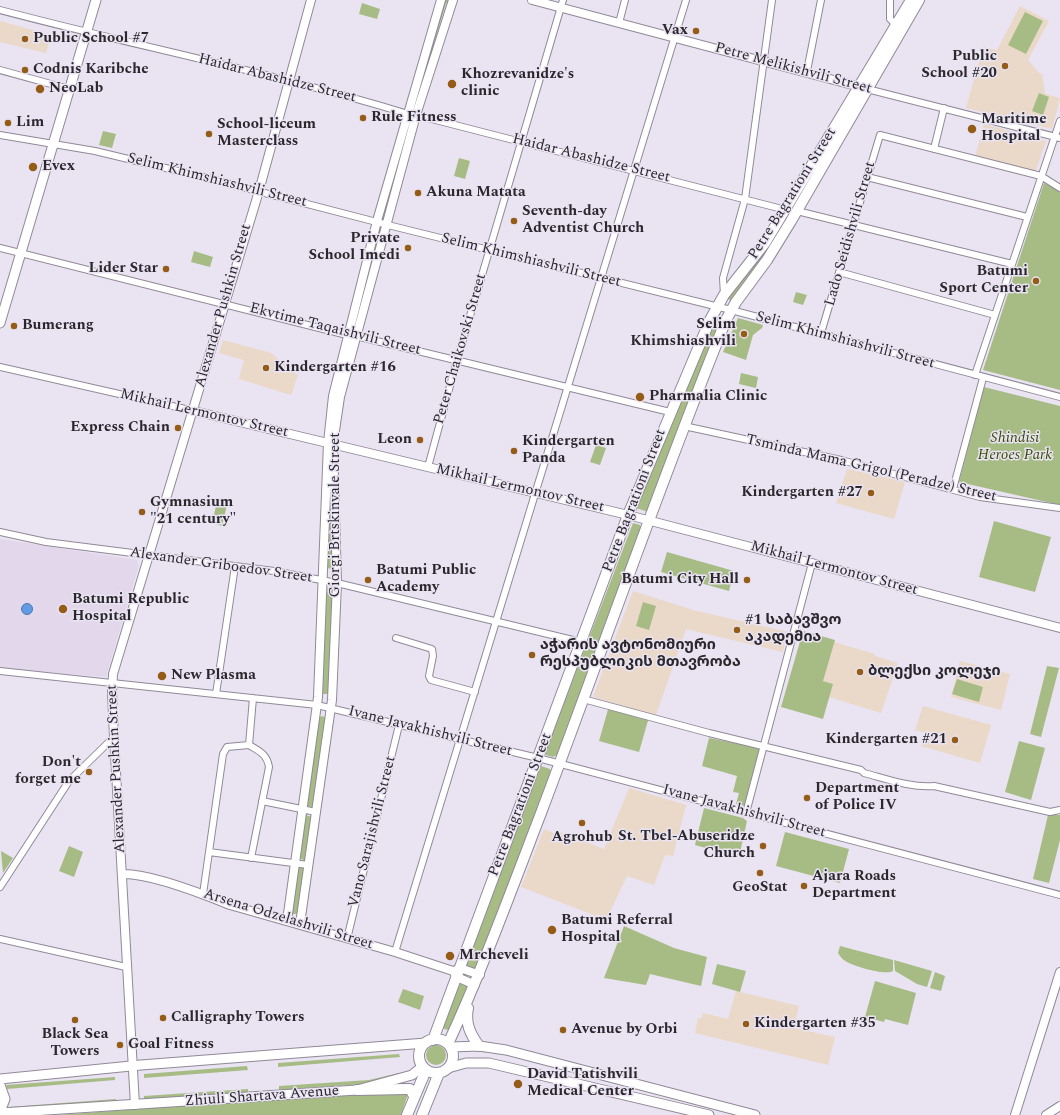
<!DOCTYPE html>
<html>
<head>
<meta charset="utf-8">
<style>
  body { margin:0 }
  canvas { display:block; background:#e9e3f2 }
</style>
</head>
<body>
<canvas width="1060" height="1115"></canvas>
<script>
const ctx = document.querySelector('canvas').getContext('2d');
ctx.lineJoin = 'round';
function fillPath(path, color) { ctx.fillStyle = color; ctx.fill(path, 'evenodd'); }
function strokePath(path, color, width, dash) { ctx.strokeStyle = color; ctx.lineWidth = width; ctx.lineCap = dash ? 'butt' : 'round'; ctx.setLineDash(dash || []); ctx.stroke(path); }
function drawText(font, color, halo, rows, align = 'center') {
  ctx.font = font + ' Spectral,"Noto Sans Georgian",serif'; ctx.lineWidth = 3; ctx.setLineDash([]); ctx.textBaseline = 'middle'; ctx.strokeStyle = halo; ctx.fillStyle = color; for (const [text, x, y, turn = 0] of rows) {
    ctx.save(); ctx.translate(x, y); ctx.rotate((+turn || 0) * Math.PI / 180); ctx.textAlign = isNaN(turn) ? turn : align; if (halo) ctx.strokeText(text, 0, 0); ctx.fillText(text, 0, 0); ctx.restore();
  }
}
fillPath(new Path2D(`
  M1020 6 1049 21 1028 60 1038 72 1042 74 1045 94 1060 98 1052 129 966 108 983 47 997 50Z
  M0 21 51 35 46 53 0 42Z
  M984 124 1046 141 1035 173 975 157Z
  M223 340 271 353 298 375 291 395 239 379 244 360 219 353Z
  M847 469 905 482 894 519 836 503Z
  M633 591 693 610 788 632 783 652 686 629 656 715 593 697Z
  M834 642 875 654V656L898 663 881 713 829 697 833 684 823 681Z
  M960 661 1010 674 1001 710 951 697Z
  M923 706 991 725 980 763 921 746 925 733 915 730Z
  M629 788 686 805 673 856 665 855 654 885 627 876 607 918 597 914 596 916 521 887 544 829 556 834 557 831 604 849Z
  M736 991 799 1006 794 1028 835 1037 828 1065 695 1033 698 1018 701 1019 703 1013 728 1019Z`), '#ead9c8');
fillPath(new Path2D(`
  M0 539 137 560 139 565 106 677 0 668Z`), '#e3d7eb');
fillPath(new Path2D(`
  M443 0H449L446 4 416 101V108H413Z
  M362 3 380 9 377 19 359 14Z
  M1025 12 1043 21 1026 54 1008 45Z
  M1039 93 1049 97 1043 115 1032 111Z
  M103 131 116 134 112 148 99 145Z
  M459 158 470 161 465 179 454 176Z
  M1044 183 1060 191V390L983 370Z
  M783 223H785L769 249 732 301H730L728 297 768 248Z
  M377 230 381 232 355 328 352 327Z
  M194 251 213 257 210 267 191 262Z
  M796 292 807 295 803 305 793 302Z
  M718 317 723 318 648 512 636 508 714 320Z
  M738 318 763 325 762 328 753 335 746 360 723 352Z
  M741 373 758 377 756 388 739 384Z
  M984 387 1060 406V505L959 482Z
  M596 445 606 448 600 465 590 462Z
  M330 456H331L332 569 327 568Z
  M217 502 227 505 222 526 212 523Z
  M994 521 1051 537 1035 592 979 577Z
  M633 523 640 525 641 528 557 755 553 757 546 755V750Z
  M667 552 734 571 729 591 661 572Z
  M328 588 333 591 329 694H322L325 591Z
  M643 602 656 606 649 630 636 626Z
  M803 631 835 640 823 681 833 684 823 719 781 707Z
  M1047 666 1059 668 1041 737 1030 734Z
  M957 679 983 687 979 702 952 694Z
  M609 706 649 717 639 752 599 741Z
  M322 716 327 718 314 804 312 807 307 806 306 803 319 718Z
  M709 738 760 748 745 806 736 804 739 793 733 792 737 776 702 766Z
  M1019 741 1045 748 1031 800 1005 792Z
  M541 766 550 769 551 773 475 970 465 966Z
  M704 808 743 818 747 821 739 857 695 845Z
  M306 815 312 817 306 860 304 861 299 857Z
  M1048 815H1060V840L1049 883 1033 879Z
  M785 832 849 849 840 883 776 866Z
  M69 846 83 852 74 877 59 871Z
  M1 851 13 858 3 873Z
  M303 866 305 868 298 914H293L291 911 297 868Z
  M624 926 674 948 707 957 701 986 650 974 646 985 604 978Z
  M840 946 893 960V971C887 976 851 966 844 960 842 959 840 956 838 953Z
  M894 960 932 971 927 987 917 984 895 971Z
  M717 964 746 971 740 992 712 984Z
  M935 972 945 976 941 991 930 988Z
  M875 981 916 993 908 1025 885 1019 884 1022 865 1017Z
  M458 982 469 986 449 1029 447 1030 443 1028Z
  M403 989 424 996 420 1010 398 1002Z
  M426 1055a10 10 0 1 1 20 0a10 10 0 1 1-20 0Z
  M399 1054 400 1057 278 1067V1063Z
  M247 1066 248 1070 144 1078V1074Z
  M399 1073V1076L363 1084 279 1090V1086L369 1080Z
  M115 1077V1080L7 1089 6 1085Z
  M248 1089V1092L144 1099V1096Z
  M402 1090 408 1094 401 1115H57Z
  M116 1099V1103L8 1111 9 1107Z`), '#a7bc85');
const water = new Path2D(`
  M21.5 609a5.5 5.5 0 1 1 11 0a5.5 5.5 0 1 1-11 0Z`);
fillPath(water, '#619be4');
strokePath(water, '#5078ad', 1);
const minor = new Path2D(`
  M890 0V19L896 25
  M0 10C136 46 274 73 408 114L416 115 786 210
  M619 23 625 0
  M0 70 69 89
  M807 71 821 0
  M867 89 1060 138
  M0 135 95 151 203 177 392 226 731 310 1060 397
  M934 149 944 108
  M867 177 1027 217
  M797 211 1012 264
  M0 248 347 335 356 336 670 412
  M839 272 995 315
  M724 295 723 278 745 199 772 0
  M821 333 880 135 1041 176 1060 188
  M0 367 194 411
  M975 375 1060 121
  M684 426 841 460 980 497 1060 508
  M428 467 457 360 563 0
  M953 489 983 378
  M0 532 46 542 274 571 337 583 581 642
  M396 638 432 649 433 656 429 676 431 680 475 692
  M0 671 317 705 538 758 1060 895
  M216 694 235 566
  M583 699 709 733 861 770 864 773C887 779 911 788 934 786L1050 812 1060 810
  M249 745 253 698
  M262 801 316 812
  M746 813 812 563
  M209 852 308 865
  M0 887 69 781 114 737
  M203 894 223 754 227 747 249 745C259 751 267 754 269 767L251 858
  M0 939 126 967
  M347 939 399 725
  M395 952 686 0`);
const tertiary = new Path2D(`
  M532 0 864 88
  M194 411 628 515 1060 628
  M122 874C150 873 203 894 230 905L395 952 453 971 457 977 475 985
  M287 921 318 697 328 443 333 396 377 221 441 0
  M300 924 332 700 337 583 333 444 340 397 416 115 453 0
  M454 971 460 968 480 975
  M135 1105 114 737 112 692 113 674 259 191 311 0
  M1015 1115 1060 972
  M1046 1115 1060 1106`);
const secondary = new Path2D(`
  M0 323 96 0
  M451 1047 479 1046 506 1050 755 1115
  M448 1068 466 1063H489L709 1115
  M0 1079 141 1065 426 1043
  M0 1085 5 1099 0 1112
  M0 1113 357 1090 412 1075 423 1066`);
const primary = new Path2D(`
  M468 1008C465 1023 470 1034 479 1046
  M419 1056a17 17 0 1 1 34 0a17 17 0 1 1-34 0Z
  M433 1040 628 515 710 320 724 295 765 243 911 0
  M448 1044C483 968 511 891 541 813 603 649 660 483 726 320L736 302 767 260 791 221 919 0
  M357 1090 406 1089H410L414 1096
  M407 1115 426 1070
  M422 1115 439 1073`);
strokePath(minor, '#908998', 8);
strokePath(tertiary, '#908998', 10);
strokePath(secondary, '#908998', 11);
strokePath(primary, '#908998', 12);
strokePath(minor, '#fff', 6);
strokePath(tertiary, '#fff', 8);
strokePath(secondary, '#fff', 9);
strokePath(primary, '#fff', 10);
for (const [x, y, r, color] of [
  [696,31,4,"#945c16"],
  [25,39,4,"#945c16"],
  [1005,66,4,"#945c16"],
  [25,70,4,"#945c16"],
  [452,84,5,"#945c16"],
  [40,89,5,"#945c16"],
  [363,118,4,"#945c16"],
  [8,123,4,"#945c16"],
  [972,129,5,"#945c16"],
  [209,134,4,"#945c16"],
  [33,167,5,"#945c16"],
  [418,193,4,"#945c16"],
  [514,221,4,"#945c16"],
  [408,248,4,"#945c16"],
  [166,269,4,"#945c16"],
  [1036,281,4,"#945c16"],
  [14,326,4,"#945c16"],
  [744,334,4,"#945c16"],
  [266,368,4,"#945c16"],
  [640,397,5,"#945c16"],
  [178,428,4,"#945c16"],
  [420,440,4,"#945c16"],
  [514,451,4,"#945c16"],
  [871,493,4,"#945c16"],
  [142,512,4,"#945c16"],
  [368,580,4,"#945c16"],
  [747,580,4,"#945c16"],
  [63,609,5,"#945c16"],
  [737,630,4,"#945c16"],
  [532,655,4,"#945c16"],
  [860,672,4,"#945c16"],
  [162,676,5,"#945c16"],
  [955,740,4,"#945c16"],
  [89,772,4,"#945c16"],
  [807,798,4,"#945c16"],
  [582,823,4,"#945c16"],
  [763,846,4,"#945c16"],
  [760,873,4,"#945c16"],
  [804,886,4,"#945c16"],
  [552,930,5,"#945c16"],
  [450,956,5,"#945c16"],
  [163,1018,4,"#945c16"],
  [75,1020,4,"#945c16"],
  [746,1024,4,"#945c16"],
  [563,1030,4,"#945c16"],
  [120,1045,4,"#945c16"],
  [518,1084,5,"#945c16"]
]) { const dot = new Path2D(); dot.arc(x, y, r, 0, 2 * Math.PI); ctx.fillStyle = color; ctx.fill(dot); strokePath(dot, '#e9e3f2', 1.5); }
drawText('bold 15px', '#2a272d', '#e9e3f2', [
  ["Vax",688,31,"right"],
  ["Public School #7",33,39],
  ["Public",997,57,"right"],
  ["School #20",997,74,"right"],
  ["Codnis Karibche",33,70],
  ["Khozrevanidze's",461,75],
  ["clinic",461,92],
  ["NeoLab",49,89],
  ["Rule Fitness",371,118],
  ["Maritime",981,120],
  ["Hospital",981,137],
  ["Lim",16,123],
  ["School-liceum",217,125],
  ["Masterclass",217,142],
  ["Evex",42,167],
  ["Akuna Matata",426,193],
  ["Seventh-day",522,212],
  ["Adventist Church",522,229],
  ["Private",400,239,"right"],
  ["School Imedi",400,256,"right"],
  ["Lider Star",158,269,"right"],
  ["Batumi",1028,272,"right"],
  ["Sport Center",1028,289,"right"],
  ["Selim",736,325,"right"],
  ["Khimshiashvili",736,342,"right"],
  ["Bumerang",22,326],
  ["Kindergarten #16",274,368],
  ["Pharmalia Clinic",649,397],
  ["Express Chain",170,428,"right"],
  ["Leon",412,440,"right"],
  ["Kindergarten",522,442],
  ["Panda",522,459],
  ["Kindergarten #27",863,493,"right"],
  ["Gymnasium",150,503],
  ["\"21 century\"",150,520],
  ["Batumi Public",376,571],
  ["Academy",376,588],
  ["Batumi City Hall",739,580,"right"],
  ["Batumi Republic",72,600],
  ["Hospital",72,617],
  ["#1 საბავშვო",745,621],
  ["აკადემია",745,638],
  ["აჭარის ავტონომიური",540,646],
  ["რესპუბლიკის მთავრობა",540,663],
  ["ბლექსი კოლეჯი",868,672],
  ["New Plasma",171,676],
  ["Kindergarten #21",947,740,"right"],
  ["Don't",81,763,"right"],
  ["forget me",81,780,"right"],
  ["Department",815,789],
  ["of Police IV",815,806],
  ["St. Tbel-Abuseridze",755,837,"right"],
  ["Church",755,854,"right"],
  ["Agrohub",582,838,"center"],
  ["Ajara Roads",812,877],
  ["Department",812,894],
  ["GeoStat",760,888,"center"],
  ["Batumi Referral",561,921],
  ["Hospital",561,938],
  ["Mrcheveli",459,956],
  ["Calligraphy Towers",171,1018],
  ["Kindergarten #35",754,1024],
  ["Avenue by Orbi",571,1030],
  ["Black Sea",75,1035,"center"],
  ["Towers",75,1052,"center"],
  ["Goal Fitness",128,1045],
  ["David Tatishvili",527,1075],
  ["Medical Center",527,1092]
], 'left');
drawText('15px', '#2a272d', '#e9e3f2', [
  ["Petre Melikishvili Street",793,69,15],
  ["Haidar Abashidze Street",277,79,14],
  ["Haidar Abashidze Street",591,159,14],
  ["Selim Khimshiashvili Street",217,181,14],
  ["Petre Bagrationi Street",793,194,-58],
  ["Lado Seidishvili Street",851,234,-74],
  ["Selim Khimshiashvili Street",531,261,14],
  ["Alexander Pushkin Street",224,306,-74],
  ["Ekvtime Taqaishvili Street",335,330,14],
  ["Selim Khimshiashvili Street",845,341,15],
  ["Peter Chaikovski Street",461,349,-74],
  ["Mikhail Lermontov Street",204,414,13],
  ["Tsminda Mama Grigol (Peradze) Street",871,469,13],
  ["Mikhail Lermontov Street",520,489,13],
  ["Petre Bagrationi Street",635,501,-69],
  ["Giorgi Brtskinvale Street",336,515,-90],
  ["Alexander Griboedov Street",221,566,8],
  ["Mikhail Lermontov Street",834,569,15],
  ["Ivane Javakhishvili Street",430,732,14],
  ["Alexander Pushkin Street",117,769,-93],
  ["Petre Bagrationi Street",521,805,-69],
  ["Ivane Javakhishvili Street",744,812,15],
  ["Vano Sarajishvili Street",373,832,-76],
  ["Arsena Odzelashvili Street",288,920,17],
  ["Zhiuli Shartava Avenue",262,1097,-4]
]);
drawText('italic 15px', '#364a04', '#e9e3f2', [
  ["Shindisi",1015,439],
  ["Heroes Park",1015,456]
]);
</script>
</body>
</html>
